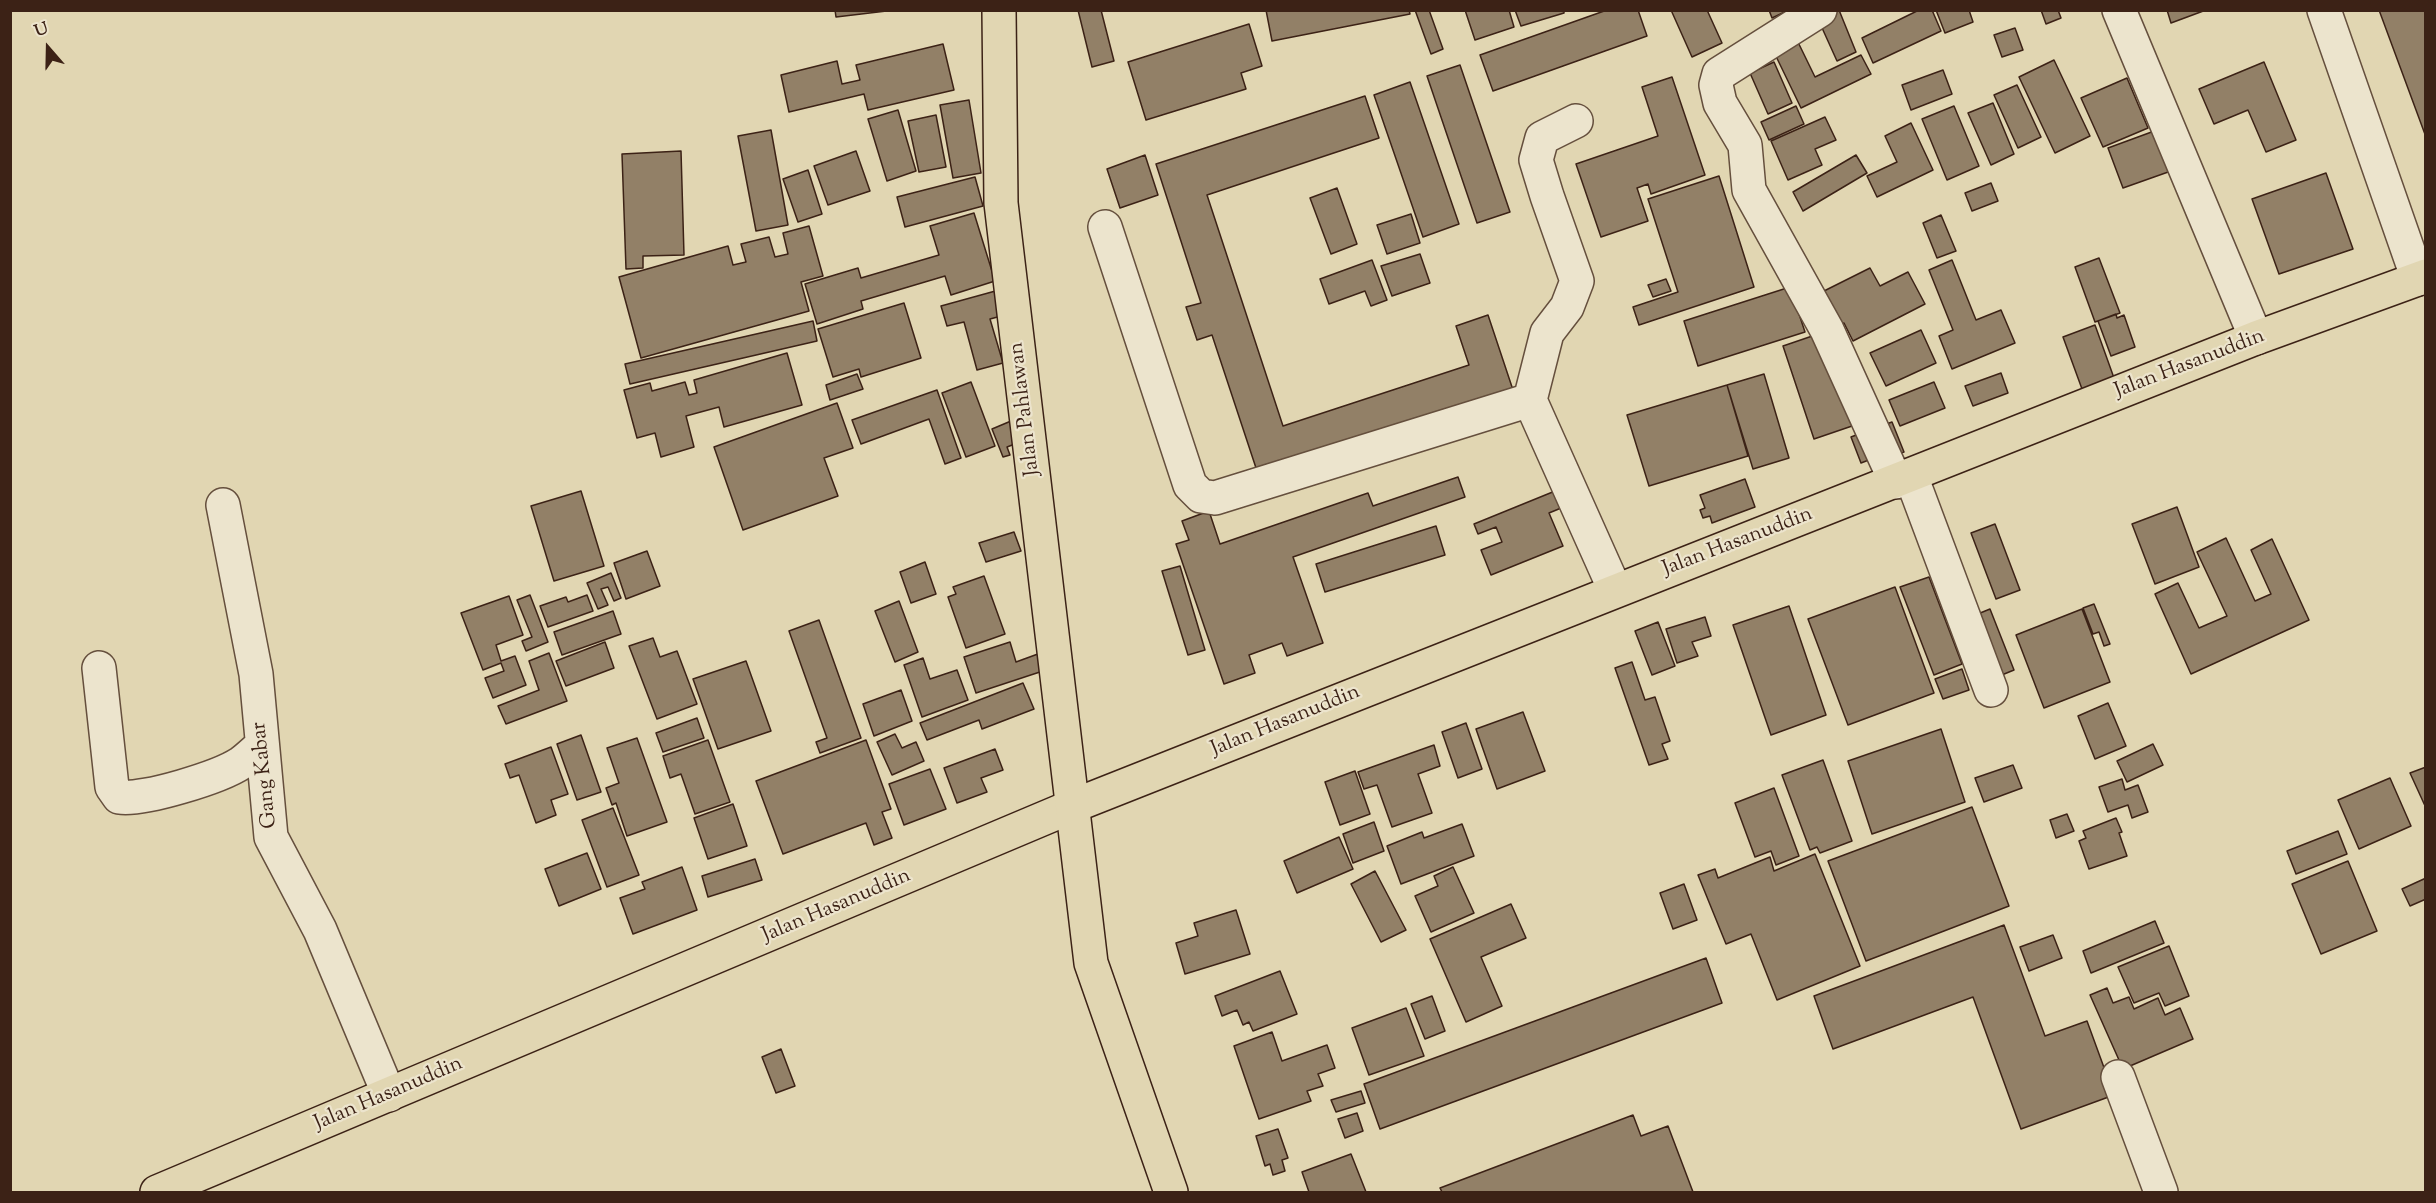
<!DOCTYPE html>
<html>
<head>
<meta charset="utf-8">
<style>
  body { margin:0 }
  #map { position:relative; width:2436px; height:1203px; overflow:hidden; background:#e1d6b2; font-family:"Sorts Mill Goudy",serif }
  canvas { display:block }
  .frame { position:absolute; inset:0; border:12px solid #3c2216; pointer-events:none }
  .north { position:absolute; left:18px; top:18px; width:60px; height:60px; -webkit-text-stroke:4px #ece4cd; paint-order:stroke; rotate:340deg; font-size:16px; font-weight:700; line-height:24px; text-align:center; color:#3c2216 }
  .north::after { content:''; display:block; margin:auto; width:21px; height:27px; background:#3c2216; clip-path:polygon(50% 0,100% 100%,50% 72%,0 100%) }
</style>
</head>
<body>
<div id="map">
<canvas width="2436" height="1203"></canvas>
<div class="frame"></div>
<div class="north">U</div>
</div>
<script>
const ctx = document.querySelector('canvas').getContext('2d');
ctx.lineJoin = 'round';
function fillPath(path, color) { ctx.fillStyle = color; ctx.fill(path, 'evenodd'); }
function strokePath(path, color, width, dash) { ctx.strokeStyle = color; ctx.lineWidth = width; ctx.lineCap = dash ? 'butt' : 'round'; ctx.setLineDash(dash || []); ctx.stroke(path); }
function drawText(font, color, halo, rows, align = 'center') {
  ctx.font = font + ' "Sorts Mill Goudy",serif'; ctx.lineWidth = 4.5; ctx.setLineDash([]); ctx.textBaseline = 'middle'; ctx.strokeStyle = halo; ctx.fillStyle = color; for (const [text, x, y, turn = 0] of rows) {
    ctx.save(); ctx.translate(x, y); ctx.rotate((+turn || 0) * Math.PI / 180); ctx.textAlign = isNaN(turn) ? turn : align; if (halo) ctx.strokeText(text, 0, 0); ctx.fillText(text, 0, 0); ctx.restore();
  }
}
const building = new Path2D(`
  M835 10H895L836 17Z
  M1078 10H1101L1114 61 1092 67Z
  M1266 10H1409L1410 14 1272 41Z
  M1415 10H1429L1443 49 1431 54Z
  M1465 10H1509L1514 27 1475 40Z
  M1515 10H1564V13L1521 26Z
  M1607 10H1638L1647 36 1493 91 1480 55Z
  M1671 10H1707L1722 43 1692 57Z
  M1769 10H1789L1772 18Z
  M1839 10 1856 52 1837 61 1818 19Z
  M1919 10H1932L1941 31 1873 63 1862 38Z
  M1936 10H1969L1973 22 1945 33Z
  M2041 10H2058L2061 18 2046 24Z
  M2167 10H2206L2171 23Z
  M2379 10H2426V137Z
  M1249 24 1262 66 1241 73 1246 89 1146 120 1128 62Z
  M2015 28 2023 50 2002 57 1994 35Z
  M1795 36 1815 77 1861 55 1871 74 1801 108 1772 48Z
  M943 44 954 90 868 110 864 94 789 112 781 75 837 61 842 84 860 80 856 65Z
  M2054 60 2090 136 2055 153 2019 77Z
  M1774 62 1792 103 1768 114 1750 73Z
  M2264 62 2296 140 2266 152 2248 110 2214 124 2199 89Z
  M1460 65 1510 212 1477 223 1427 76Z
  M1943 70 1952 94 1911 110 1902 85Z
  M1672 77 1705 175 1651 194 1648 184 1637 188 1648 221 1601 237 1576 164 1658 136 1642 87Z
  M2127 78 2148 128 2103 147 2081 98Z
  M1410 82 1459 224 1423 237 1374 95Z
  M2017 85 2041 137 2018 148 1994 95Z
  M1365 96 1379 138 1207 195 1283 426 1469 365 1456 326 1488 315 1514 393 1259 477 1212 335 1197 340 1186 307 1201 303 1156 164Z
  M969 100 981 173 953 178 940 105Z
  M1993 103 2014 154 1991 165 1968 113Z
  M1796 106 1804 124 1769 140 1761 122Z
  M1954 106 1979 166 1947 180 1922 119Z
  M898 110 916 171 887 181 868 119Z
  M936 115 946 167 919 172 908 121Z
  M1825 117 1836 140 1815 149 1822 165 1788 180 1771 141Z
  M1911 123 1933 170 1877 197 1867 176 1897 162 1885 136Z
  M771 130 788 225 756 231 738 136Z
  M2157 130 2171 171 2123 188 2108 148Z
  M681 151 684 255 643 256V268L626 269 622 154Z
  M856 151 870 191 828 205 814 166Z
  M1145 155 1158 195 1120 208 1107 169Z
  M1856 155 1867 173 1803 211 1793 192Z
  M808 170 822 214 798 222 783 179Z
  M2326 173 2353 249 2279 274 2252 199Z
  M1719 176 1754 287 1639 325 1633 307 1678 292 1648 199Z
  M975 177 983 206 905 227 897 197Z
  M1991 183 1998 201 1972 211 1965 193Z
  M1337 188 1357 244 1331 254 1310 198Z
  M974 213 995 281 951 295 945 276 861 301 863 309 817 324 805 284 858 268 861 278 939 255 930 226Z
  M1411 214 1420 243 1387 254 1377 225Z
  M1941 215 1956 251 1937 258 1923 223Z
  M809 226 823 276 801 282 809 311 641 358 619 277 728 246 733 265 746 262 741 244 769 237 775 257 788 254 783 233Z
  M1420 254 1430 283 1392 296 1381 266Z
  M2099 258 2120 313 2095 322 2075 267Z
  M1372 260 1387 300 1371 306 1365 291 1329 304 1320 279Z
  M1952 260 1976 320 2001 310 2015 343 1952 369 1939 336 1953 330 1929 270Z
  M1870 268 1880 286 1908 272 1925 304 1853 341 1844 323 1836 326 1820 293Z
  M1666 279 1671 291 1653 297 1648 285Z
  M1790 287 1805 332 1698 366 1684 321Z
  M999 290 1005 315 990 319 1003 363 977 370 964 322 947 326 941 306Z
  M904 303 921 358 861 377 859 369 833 377 818 329Z
  M2116 314 2117 318 2124 315 2135 347 2111 356 2098 321Z
  M813 321 817 341 630 384 625 364Z
  M2095 325 2114 378 2082 389 2063 337Z
  M1921 330 1936 363 1886 386 1870 353Z
  M1824 332 1855 425 1814 439 1783 346Z
  M787 353 802 405 724 427 719 407 686 416 694 447 661 457 655 433 637 438 624 390 650 383 652 391 685 382 689 395 697 393 694 380Z
  M2001 373 2008 393 1973 406 1965 386Z
  M857 374 863 389 830 400 826 385Z
  M1764 374 1789 458 1753 469 1727 385Z
  M971 382 995 446 966 457 942 393Z
  M1934 382 1945 408 1900 426 1889 400Z
  M1727 385 1748 456 1649 486 1627 415Z
  M937 390 961 458 945 464 929 419 861 444 852 420Z
  M837 403 853 448 824 458 838 496 743 530 714 447Z
  M1011 421 1020 442 1007 447 1010 455 1003 457 992 429Z
  M1892 422 1904 452 1892 456 1881 426Z
  M1864 432 1874 458 1861 463 1851 437Z
  M1458 477 1465 497 1293 557 1323 643 1287 656 1282 643 1249 655 1255 673 1224 684 1176 544 1189 540 1182 521 1209 511 1220 544 1368 493 1373 506Z
  M1745 479 1755 507 1712 523 1710 516 1703 518 1700 510 1705 508 1700 495Z
  M1560 489 1566 506 1549 513 1563 546 1491 575 1481 550 1502 542 1496 527 1478 534 1474 524Z
  M581 491 604 566 554 581 531 506Z
  M2177 507 2199 567 2155 584 2132 524Z
  M1995 524 2020 590 1996 599 1971 533Z
  M1436 526 1445 555 1325 592 1316 564Z
  M1014 532 1021 551 986 562 979 543Z
  M2226 538 2255 601 2271 594 2251 550 2272 539 2309 620 2191 674 2155 594 2178 583 2199 628 2227 616 2197 552Z
  M647 551 660 586 626 599 614 563Z
  M925 562 936 594 911 603 900 572Z
  M1180 566 1205 650 1188 655 1162 571Z
  M611 573 621 598 614 601 608 587 601 589 608 605 598 609 587 583Z
  M984 576 1005 634 966 648 948 597 956 594 953 587Z
  M1929 577 1962 664 1934 675 1900 587Z
  M1895 587 1934 693 1848 725 1808 619Z
  M530 595 548 642 526 651 522 641 532 637 517 600Z
  M587 595 593 611 548 627 540 606 566 597 568 602Z
  M509 596 523 635 496 645 501 661 515 656 526 685 493 698 485 678 504 671 501 663 483 670 461 613Z
  M899 601 918 652 895 662 875 611Z
  M2094 604 2110 644 2104 646 2099 632 2093 634 2083 608Z
  M1789 606 1826 715 1771 735 1733 625Z
  M1990 609 2014 670 1992 679 1968 618Z
  M2082 609 2110 682 2044 708 2016 635Z
  M613 611 621 634 562 655 554 632Z
  M1705 617 1711 636 1692 642 1698 656 1677 663 1666 629Z
  M819 620 861 738 820 753 816 742 827 738 789 631Z
  M1658 622 1675 666 1652 675 1635 631Z
  M653 638 660 657 677 651 697 704 657 719 629 646Z
  M605 642 614 668 566 686 556 661Z
  M1010 642 1016 662 1046 651 1052 668 976 693 964 657Z
  M549 653 567 701 506 724 498 706 539 690 529 661Z
  M923 658 930 679 957 670 968 700 922 717 904 665Z
  M746 661 771 731 718 749 693 679Z
  M1632 662 1645 700 1655 697 1670 741 1662 744 1668 759 1649 765 1615 668Z
  M1962 669 1969 690 1943 699 1935 679Z
  M1023 683 1034 709 982 729 979 720 927 740 920 723Z
  M901 690 912 721 874 736 863 704Z
  M2108 703 2126 746 2095 759 2078 716Z
  M1523 712 1545 771 1497 789 1476 729Z
  M697 718 704 738 663 752 656 733Z
  M1466 723 1482 769 1458 778 1442 732Z
  M1941 729 1965 802 1872 834 1848 761Z
  M895 734 902 748 916 742 924 761 892 775 877 742Z
  M581 735 601 792 577 800 557 744Z
  M637 738 667 822 627 836 616 803 612 805 606 788 619 783 607 748Z
  M708 740 730 802 695 814 681 774 670 778 663 756Z
  M866 740 891 809 882 812 892 838 874 845 866 823 783 854 756 781Z
  M2153 744 2163 765 2127 782 2117 761Z
  M1434 745 1440 766 1418 774 1432 813 1392 827 1377 785 1364 789 1358 772Z
  M551 747 568 794 551 800 556 815 536 823 519 775 510 778 505 764Z
  M995 749 1003 770 981 778 987 792 957 803 944 768Z
  M1823 760 1852 841 1820 853 1817 847 1810 850 1782 775Z
  M2013 765 2022 788 1984 802 1975 778Z
  M2426 767V808L2410 773Z
  M930 769 946 809 904 825 889 784Z
  M1355 771 1370 814 1340 825 1325 782Z
  M2390 778 2411 826 2359 849 2338 800Z
  M2122 779 2125 790 2138 785 2148 812 2132 818 2128 805 2108 812 2099 787Z
  M1774 788 1799 856 1776 865 1771 851 1755 857 1735 803Z
  M733 804 747 846 708 859 694 818Z
  M1972 807 2009 906 1866 961 1828 861Z
  M613 808 639 875 607 887 582 820Z
  M2067 814 2074 831 2056 838 2050 820Z
  M2116 818 2122 832 2119 833 2127 856 2089 869 2079 841 2086 838 2083 831Z
  M1374 822 1384 851 1353 863 1343 834Z
  M1462 824 1474 856 1401 884 1387 846 1422 832 1424 838Z
  M2338 831 2347 854 2296 874 2287 851Z
  M1339 837 1353 869 1297 893 1284 861Z
  M587 853 601 889 559 906 545 869Z
  M1815 854 1860 966 1777 1000 1751 934 1726 944 1698 875 1715 869 1718 878 1770 857 1774 871Z
  M755 859 762 880 708 897 702 876Z
  M2348 861 2377 931 2321 954 2292 884Z
  M682 867 697 910 633 934 620 898 645 889 642 882Z
  M1453 867 1474 913 1431 932 1415 896 1438 886 1434 876Z
  M1375 871 1406 930 1381 942 1351 884Z
  M2426 878V899L2410 906 2402 889Z
  M1684 884 1697 920 1673 929 1660 893Z
  M1511 904 1526 938 1481 957 1502 1006 1466 1022 1430 939Z
  M1236 910 1250 954 1185 974 1176 943 1198 936 1194 923Z
  M2155 921 2164 943 2091 973 2083 951Z
  M2004 925 2045 1036 2087 1021 2114 1095 2021 1129 1973 997 1833 1049 1814 996Z
  M2053 935 2062 958 2029 971 2020 947Z
  M2169 946 2189 996 2165 1006 2159 993 2134 1003 2118 967Z
  M1706 958 1722 1003 1380 1129 1364 1084Z
  M1280 971 1297 1014 1253 1031 1249 1022 1243 1025 1237 1010 1222 1016 1215 996Z
  M2107 988 2113 1003 2129 997 2134 1009 2158 998 2165 1015 2180 1008 2193 1039 2123 1069 2090 995Z
  M1432 996 1445 1031 1425 1039 1411 1004Z
  M1406 1008 1424 1056 1369 1075 1352 1028Z
  M1272 1032 1282 1061 1327 1045 1335 1068 1318 1074 1323 1086 1307 1091 1311 1101 1259 1119 1234 1046Z
  M781 1049 795 1086 776 1093 762 1057Z
  M1361 1091 1365 1103 1336 1112 1331 1100Z
  M1357 1113 1363 1131 1345 1138 1338 1119Z
  M1633 1115 1641 1136 1668 1126 1693 1192H1442L1440 1188Z
  M1278 1129 1288 1158 1282 1160 1285 1171 1273 1175 1270 1164 1265 1166 1256 1136Z
  M1351 1154 1366 1192H1309L1302 1172Z`);
fillPath(building, '#928067');
strokePath(building, '#3c2216', 1.5);
const minor = new Path2D(`
  M1820 10 1719 74 1716 85 1720 103 1745 145 1749 190 1827 330 1896 482
  M2119 10 2256 338
  M2324 10 2418 279
  M1105 227 1190 485 1201 496 1215 498 1530 400 1615 590
  M1530 400 1547 333 1567 307 1577 281 1547 196 1536 160 1542 138 1576 121
  M1911 476 1991 690
  M223 505 256 674 271 837 320 930 389 1095
  M99 668 112 787 119 797C143 801 220 777 241 763 248 758 255 751 262 745
  M2118 1077 2161 1192`);
const major = new Path2D(`
  M157 1192 1073 806 2256 338 2426 276`);
const highway = new Path2D(`
  M999 10 1001 203 1091 963 1171 1192`);
strokePath(minor, '#654f3d', 36);
strokePath(major, '#3c2216', 36);
strokePath(highway, '#3c2216', 36);
strokePath(minor, '#ece4cd', 33);
strokePath(major, '#e1d6b2', 33);
strokePath(highway, '#e1d6b2', 33);
drawText('21px', '#3c2216', '#ece4cd', [
  ["Jalan Hasanuddin",2190,365,-21],
  ["Jalan Pahlawan",1026,409,-97],
  ["Jalan Hasanuddin",1738,543,-21],
  ["Jalan Hasanuddin",1286,722,-22],
  ["Gang Kabar",266,775,-96],
  ["Jalan Hasanuddin",837,907,-23],
  ["Jalan Hasanuddin",389,1095,-23]
]);
</script>
</body>
</html>
